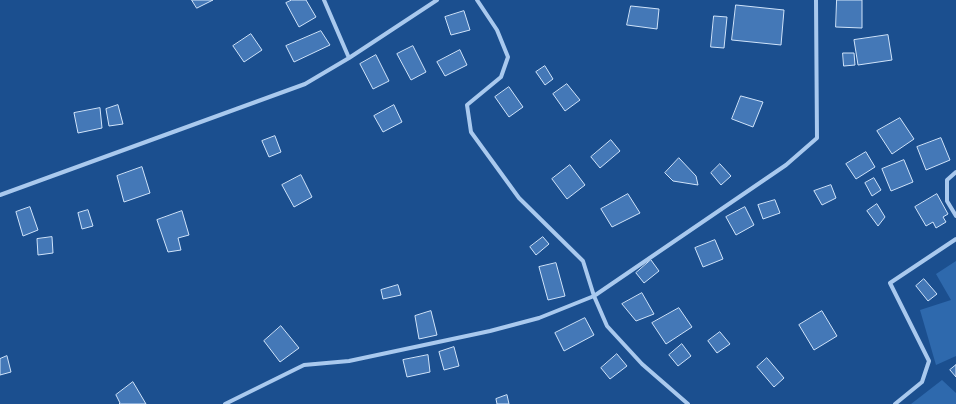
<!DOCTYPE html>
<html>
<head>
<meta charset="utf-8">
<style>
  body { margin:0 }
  canvas { display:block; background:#1b4f8f }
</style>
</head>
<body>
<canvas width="956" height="404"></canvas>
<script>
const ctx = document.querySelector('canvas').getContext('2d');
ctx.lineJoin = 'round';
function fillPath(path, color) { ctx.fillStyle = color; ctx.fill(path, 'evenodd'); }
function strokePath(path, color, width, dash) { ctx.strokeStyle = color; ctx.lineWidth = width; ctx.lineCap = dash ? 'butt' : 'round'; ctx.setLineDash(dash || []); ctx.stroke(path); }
fillPath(new Path2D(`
  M956 261V356L936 365 920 310 951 300 936 274Z
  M942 380 956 393V404H911Z`), '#2e69ad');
const building = new Path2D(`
  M192 0H213L197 8Z
  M292 0H306L316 17 299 27 286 3Z
  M837 0H862V28L836 27Z
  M736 5 784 10 781 45 732 40Z
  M631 6 659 9 657 29 627 25Z
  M464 11 470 30 451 35 445 17Z
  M714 16 727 17 724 48 711 47Z
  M321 31 330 45 294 62 286 46Z
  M251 34 262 50 244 62 233 46Z
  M888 35 892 60 858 65 854 40Z
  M413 46 426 72 411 80 397 54Z
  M460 50 467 65 445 76 437 62Z
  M843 53H854L855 65 844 66Z
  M376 55 389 81 373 89 360 64Z
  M545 66 553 79 545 85 536 72Z
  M567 84 580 100 565 111 553 94Z
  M509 87 523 107 509 117 495 97Z
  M741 96 763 102 753 127 732 119Z
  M118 105 123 124 109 126 106 109Z
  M394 105 402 122 383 132 374 116Z
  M100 108 102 128 78 133 74 113Z
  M900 118 914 139 892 154 877 131Z
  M275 136 281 152 269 157 262 141Z
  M941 138 950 160 926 170 917 147Z
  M611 140 620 151 600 168 591 157Z
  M866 152 875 167 856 179 846 164Z
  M679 158 696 176 698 185 673 181 665 173Z
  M904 160 913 182 891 191 882 169Z
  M720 164 731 176 721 185 711 173Z
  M570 165 585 185 567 199 552 179Z
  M142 167 150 193 124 202 117 176Z
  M301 175 312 197 294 207 282 185Z
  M874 178 881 190 872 196 865 183Z
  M831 185 836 198 822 205 814 191Z
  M628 194 640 213 612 227 601 209Z
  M937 194 948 214 943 217 946 222 936 228 933 222 926 226 915 207Z
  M775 200 780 213 763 219 758 205Z
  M877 204 885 217 878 226 867 211Z
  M30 207 38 230 23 236 16 212Z
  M745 207 754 225 736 235 726 217Z
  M88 210 93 226 82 229 78 213Z
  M182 211 189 235 178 238 181 250 168 252 157 220Z
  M52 237 53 253 38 255 37 239Z
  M543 237 549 244 536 255 530 247Z
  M715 240 723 259 703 267 695 248Z
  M651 260 659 271 644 283 636 273Z
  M556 263 565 296 548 300 539 267Z
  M924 279 937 294 928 301 916 286Z
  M398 285 401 295 383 299 381 290Z
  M642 293 654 314 636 321 622 304Z
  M679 308 692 327 666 344 652 323Z
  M431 311 437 335 419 339 415 316Z
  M822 311 837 336 814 350 799 325Z
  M585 318 594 335 564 351 555 333Z
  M281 326 299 348 280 362 264 341Z
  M720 332 730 344 717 353 708 341Z
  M682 344 691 356 678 366 669 355Z
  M454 347 459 366 444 370 439 352Z
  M617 354 627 366 610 379 601 368Z
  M428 355 430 372 407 377 403 360Z
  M7 356 11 372 0 375V359Z
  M767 358 784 378 774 387 757 367Z
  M956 365V377L950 370Z
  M133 382 146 404H119L120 403 116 395Z
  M507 395 509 404H497L496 399Z`);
fillPath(building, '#4478b7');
strokePath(building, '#cfe3fa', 1);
strokePath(new Path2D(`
  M324 0 349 58
  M477 0 497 30 508 57 501 77 467 105 471 132 519 198 583 261 594 296 607 326 642 364 688 404
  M956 172 947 180V201L956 216
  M0 195 305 84 349 58 437 0
  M225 404 304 365 349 361 490 331 539 318 594 296 786 165 817 138 816 0
  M895 404 922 382 929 361 890 283 956 239`), '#a9c9ee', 4);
</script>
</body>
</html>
